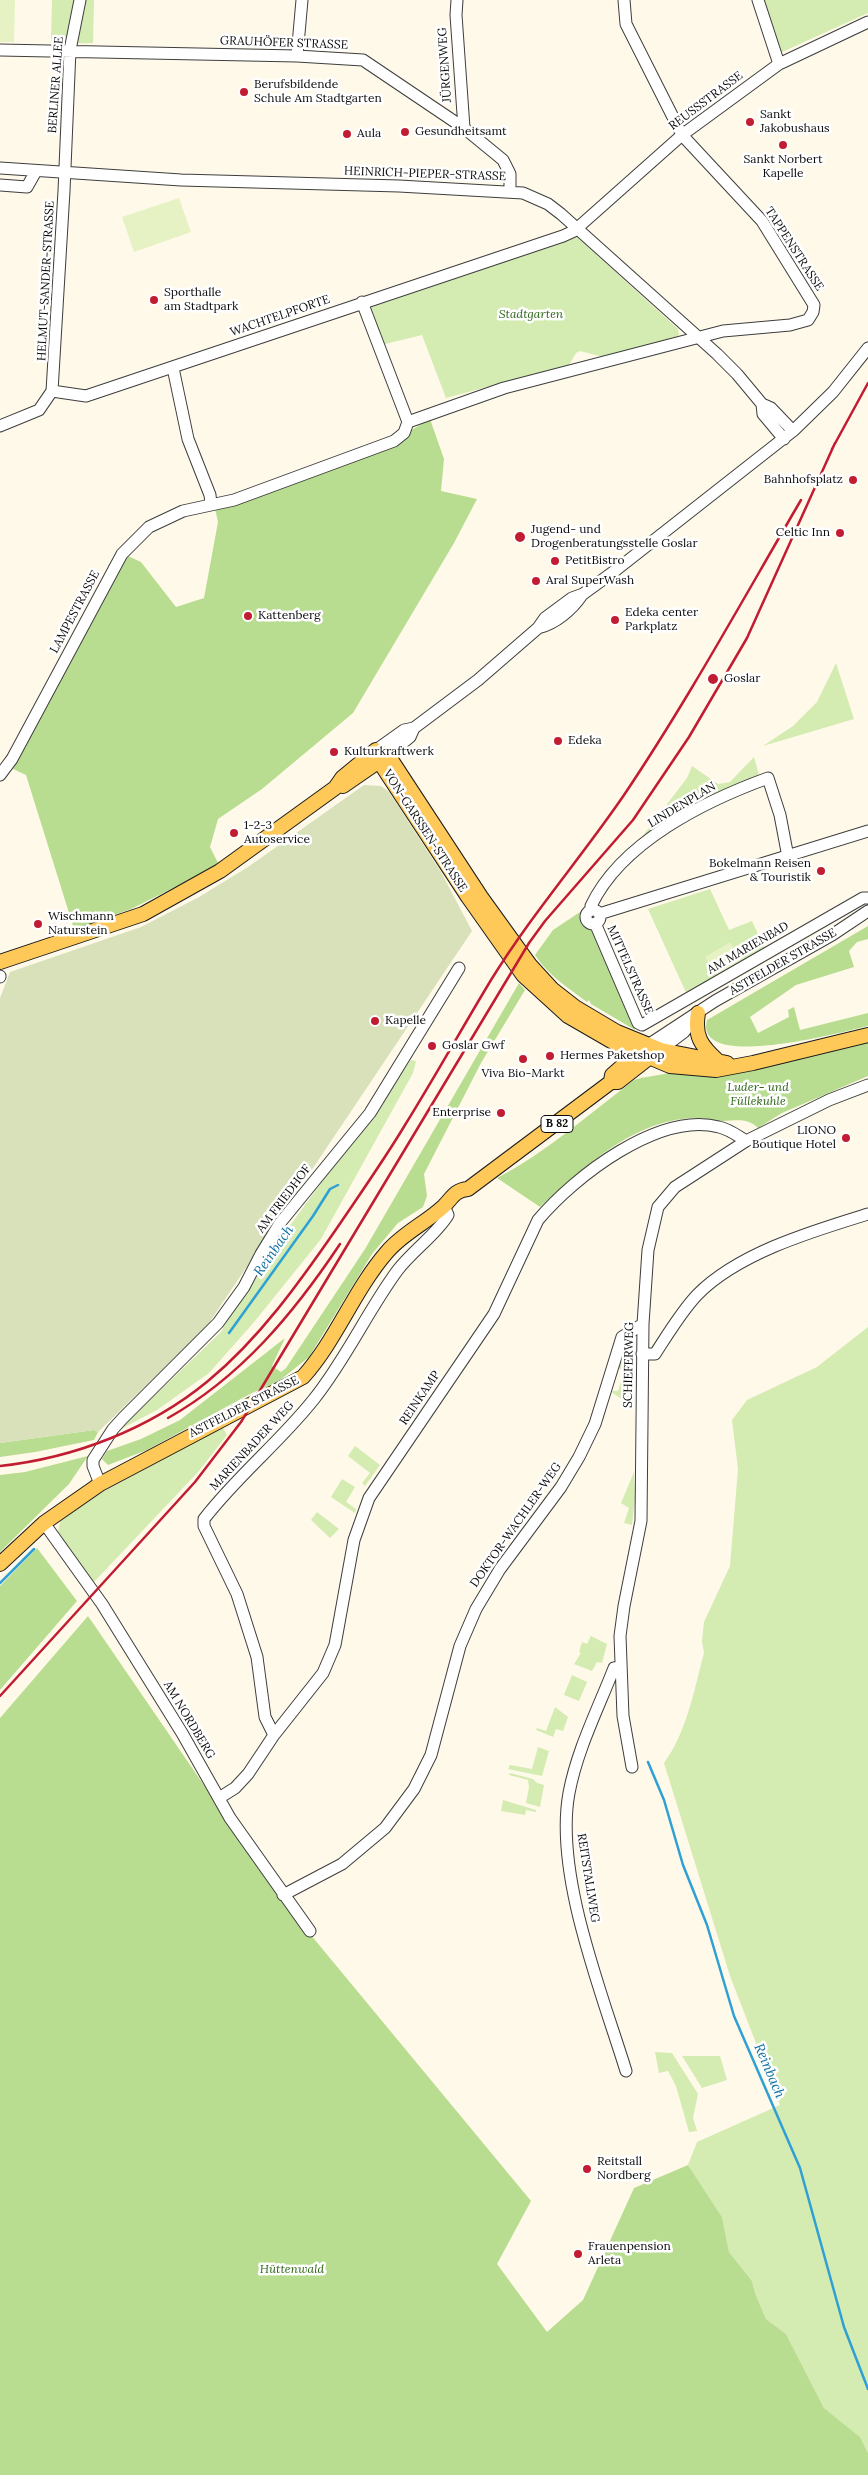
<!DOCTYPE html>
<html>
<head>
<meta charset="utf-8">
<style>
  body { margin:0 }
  canvas { display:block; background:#fff9e9 }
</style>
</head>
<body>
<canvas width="868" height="2475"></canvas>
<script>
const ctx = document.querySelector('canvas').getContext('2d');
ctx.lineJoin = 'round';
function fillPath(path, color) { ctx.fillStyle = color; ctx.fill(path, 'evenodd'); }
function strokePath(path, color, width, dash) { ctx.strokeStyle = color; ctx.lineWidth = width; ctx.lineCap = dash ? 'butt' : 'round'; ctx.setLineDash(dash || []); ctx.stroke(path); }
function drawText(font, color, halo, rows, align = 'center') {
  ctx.font = font + ' Lora,serif'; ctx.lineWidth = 5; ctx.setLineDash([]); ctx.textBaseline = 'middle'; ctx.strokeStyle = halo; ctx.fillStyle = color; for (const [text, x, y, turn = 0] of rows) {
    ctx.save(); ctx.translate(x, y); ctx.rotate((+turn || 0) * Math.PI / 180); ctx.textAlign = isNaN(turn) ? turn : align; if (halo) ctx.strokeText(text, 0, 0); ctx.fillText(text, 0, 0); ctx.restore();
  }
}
fillPath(new Path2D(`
  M52 0H94L93 43 58 44 51 41Z
  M764 0H868V13L782 52 779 51Z
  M577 237 678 329 679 335 674 339 603 357 580 351 576 353 569 365 446 398 422 335 381 345 369 308Z
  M836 663 854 719 763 746 793 726 817 702Z
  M754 757 760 779 635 846 687 778 692 766 718 784 730 782Z
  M710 889 729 930 752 921 766 951 688 997 648 909Z
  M411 1060 416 1061 413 1073 321 1239 255 1321 209 1373 157 1410 119 1430 221 1332 245 1287Z
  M868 1327V2453L860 2437 824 2408 786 2334 766 2319 755 2293 752 2281 729 2252 722 2217 688 2165 697 2142 780 2105 730 1976 664 1763C687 1732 694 1690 704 1653L702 1641 704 1622 730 1566 738 1469 732 1420 747 1400 817 1367Z
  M625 1353 630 1354 633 1357V1407L610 1391H618L625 1370 617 1368 621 1356Z
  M221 1424 227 1435 199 1471 93 1583 58 1532 60 1522 89 1499 160 1461Z
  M355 1446 380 1465 365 1486 362 1483 370 1473 348 1456Z
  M634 1472 635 1499 632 1525 624 1523 629 1508 621 1503Z
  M342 1479 355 1487 346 1502 356 1509 355 1513 331 1497Z
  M317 1512 339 1529 330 1538 311 1520Z
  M591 1636 607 1644 602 1663 597 1662 592 1671 574 1664 581 1653 579 1652 582 1642 587 1644Z
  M572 1675 587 1682 579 1701 564 1695Z
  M555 1707 568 1717 563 1731 556 1729 553 1737 536 1730 537 1728 546 1731Z
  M538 1747 549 1751 542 1776 508 1769 510 1765 532 1769Z
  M510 1773 533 1779 537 1783 544 1785 540 1807 526 1803 529 1787 528 1780 509 1775Z
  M503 1800 536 1810V1812L526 1810 525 1815 501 1811Z
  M655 2052 672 2053 698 2094 693 2118 697 2131 689 2132 676 2086 668 2071 659 2073Z
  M682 2056H720L727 2080 702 2088Z`), '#d4ebb1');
fillPath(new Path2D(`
  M430 419 444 459 441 491 477 499 454 543 353 713 262 789 218 819 210 847 219 865 131 909 74 929 26 775 13 769 128 556 141 562 176 607 204 598 218 522 214 504 398 438Z
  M586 908 635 1030 591 1004 589 1000 587 1002C568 988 548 975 535 955L553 930Z
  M868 926V939L857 942 849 951 854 967 796 985 750 1017 758 1033 789 1017 788 1010 794 1007 800 1030 868 1013V1026C846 1031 693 1073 707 1020Z
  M519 983 525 990 481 1063 424 1174 427 1196 423 1207 398 1223 372 1254 309 1357 279 1381 250 1394 147 1450 108 1465 102 1459 107 1451 141 1439 180 1420 285 1338 272 1366 281 1372 286 1368 365 1249Z
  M868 1039V1076L782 1113 758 1128C746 1117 736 1121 723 1121 714 1121 705 1118 696 1118 633 1119 584 1168 540 1207L497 1178C547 1152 589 1114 634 1080 645 1076 668 1075 673 1071Z
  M94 1430 98 1432 94 1440 35 1452 0 1457V1443Z
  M88 1456 69 1484 0 1552V1475L25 1472Z
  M37 1548 77 1601 0 1690V1586Z
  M88 1616 286 1905 531 2201 497 2264 547 2332 583 2300 634 2188 688 2165 722 2217 729 2252 752 2281 755 2293 766 2319 786 2334 824 2408 860 2437 868 2453V2475H0V1718Z`), '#b9dd90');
fillPath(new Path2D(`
  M364 785 381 786 389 792 441 872 472 931 207 1326 98 1432 94 1430 0 1443V998L10 972 141 927 199 897 248 867Z`), '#d8e1ba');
fillPath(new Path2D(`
  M0 0H15L14 42H0Z
  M179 198 191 232 134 252 122 217Z
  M730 942 741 960 716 975 705 957Z`), '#e6f2c4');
strokePath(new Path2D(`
  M229 1333 313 1216 330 1189 338 1185
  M0 1583 34 1549
  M648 1762 664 1800 683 1865 707 1925 734 2016 800 2168 844 2327 868 2389`), '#2ea0d5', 2.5);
const minor = new Path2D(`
  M457 0 456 15 464 128
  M758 0 779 64
  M0 50 297 56 363 60 464 128 503 160 510 174V190
  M297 56 302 0
  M0 168 181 180 399 186 523 193 548 204 561 214 717 354 737 374 762 404 771 408 793 431
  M0 185 27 187 36 171
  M173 368 188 439 210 495 211 504
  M52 391 86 396 563 236 574 231 682 135 779 64 868 22
  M762 404 763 414 784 439
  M408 422 504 388 723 331 790 325 808 320 813 312 814 305 762 221 682 135 626 24 624 0
  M0 426 39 410 52 391 64 191 70 50 80 0
  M538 628C555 624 572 610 582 595
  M376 750 404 730 414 728 478 680 538 628 545 618 572 598 583 594 616 570 793 431 833 392 868 348
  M388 755 410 737 414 728
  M0 775 12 759 122 554 149 527 183 511 234 500 394 441 404 433 408 422 362 302
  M586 917a7 7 0 1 1 14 0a7 7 0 1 1-14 0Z
  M592 910 591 906C621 842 705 801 768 778L780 815 788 857
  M599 914 868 831
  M595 923 638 1023 642 1025 863 898H868
  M0 976V977
  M648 1045 715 1001 832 935 868 911
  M656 1053 684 1032 696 1016
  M642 1354H655C668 1334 681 1312 697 1295 738 1253 813 1231 868 1214
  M100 1484 93 1466V1460L113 1429 123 1418 218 1323 244 1287 261 1254 280 1223 370 1113 459 968
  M44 1523 102 1604 182 1733 230 1818 310 1931
  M620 1667 614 1668C598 1709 577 1750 569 1793 554 1874 602 1993 626 2071
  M274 1735 265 1717 257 1657 237 1594 204 1526V1519C237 1476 281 1441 314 1399 346 1359 367 1312 397 1271 412 1251 437 1234 448 1215L444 1206
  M632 1767 623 1716 620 1636 624 1606 641 1521 643 1324 648 1250 658 1207 675 1187 746 1141 829 1100 868 1085
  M219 1798 235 1788 248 1774 274 1735 323 1673 335 1645 354 1540 369 1498 494 1314 538 1220C574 1177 659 1111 719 1127 729 1129 738 1136 746 1141
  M283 1895 342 1864 385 1828 414 1789 431 1755 460 1646 476 1609 500 1569 561 1487 579 1457 595 1424 622 1337 643 1324`);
const major = new Path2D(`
  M376 750 379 761 388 775 468 897 523 975 568 1016 613 1042 670 1066 716 1070 753 1063 868 1035
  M376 750 388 755 481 897 530 965 552 989 575 1007 617 1032 661 1050 727 1063
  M343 786 385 757
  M0 962 143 914 220 871 335 788 342 778 376 750
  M698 1013C694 1036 701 1046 718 1061
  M611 1082 612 1075 642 1049
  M0 1564 44 1523 100 1484 303 1377C337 1339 354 1290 387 1252 403 1233 426 1223 444 1206 452 1198 455 1190 468 1189L611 1082H618L650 1057`);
strokePath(minor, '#3e3e3e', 13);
strokePath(major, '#1c1c1c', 16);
strokePath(minor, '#fff', 11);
strokePath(major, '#ffc959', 14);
strokePath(new Path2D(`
  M832 449 868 383
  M168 1418C241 1377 294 1313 340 1244
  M0 1466C74 1458 150 1429 208 1381 259 1339 299 1283 337 1228 360 1194 384 1160 405 1125 435 1077 462 1028 491 980 531 915 581 858 624 795 688 700 743 599 801 500
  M0 1696 195 1482 241 1422 529 943 545 921 633 820 689 737 747 638 835 443`), '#c21c32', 2.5);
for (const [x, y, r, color] of [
  [244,92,5,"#c21c32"],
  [750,122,5,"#c21c32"],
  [405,132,5,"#c21c32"],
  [347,134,5,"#c21c32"],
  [783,145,5,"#c21c32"],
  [154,300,5,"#c21c32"],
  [853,480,5,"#c21c32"],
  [840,533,5,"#c21c32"],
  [520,537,6,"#c21c32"],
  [555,561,5,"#c21c32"],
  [536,581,5,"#c21c32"],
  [248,616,5,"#c21c32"],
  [615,620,5,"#c21c32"],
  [713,679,6,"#c21c32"],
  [558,741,5,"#c21c32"],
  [334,752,5,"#c21c32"],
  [234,833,5,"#c21c32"],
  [821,871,5,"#c21c32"],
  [38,924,5,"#c21c32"],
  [375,1021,5,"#c21c32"],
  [432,1046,5,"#c21c32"],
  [550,1056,5,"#c21c32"],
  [523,1059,5,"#c21c32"],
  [501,1113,5,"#c21c32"],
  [846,1138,5,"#c21c32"],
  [587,2169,5,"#c21c32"],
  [578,2254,5,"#c21c32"]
]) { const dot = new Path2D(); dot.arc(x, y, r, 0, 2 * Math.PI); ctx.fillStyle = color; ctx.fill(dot); strokePath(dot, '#fff', 2); }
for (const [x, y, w] of [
  [557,1124,32]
]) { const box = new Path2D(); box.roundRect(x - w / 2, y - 8.5, w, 17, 4); ctx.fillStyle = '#fff'; ctx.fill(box); strokePath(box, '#0b0b0b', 1); }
drawText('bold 11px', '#0b0b0b', null, [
  ["B 82",557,1124]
]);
drawText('12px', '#0b0b0b', '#fff', [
  ["GRAUHÖFER STRASSE",284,43,2],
  ["JÜRGENWEG",445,65,-94],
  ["BERLINER ALLEE",56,85,-86],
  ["REUSSSTRASSE",706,101,-37],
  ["HEINRICH-PIEPER-STRASSE",425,174,2],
  ["TAPPENSTRASSE",794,249,57],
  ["HELMUT-SANDER-STRASSE",46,281,-87],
  ["WACHTELPFORTE",280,316,-19],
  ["LAMPESTRASSE",75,612,-62],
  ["LINDENPLAN",682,805,-31],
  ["VON-GARSSEN-STRASSE",425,831,57],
  ["AM MARIENBAD",748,948,-30],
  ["ASTFELDER STRASSE",783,962,-30],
  ["MITTELSTRASSE",630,970,66],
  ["AM FRIEDHOF",284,1199,-53],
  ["SCHIEFERWEG",629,1365,-89],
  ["REINKAMP",420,1398,-56],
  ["ASTFELDER STRASSE",244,1407,-27],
  ["MARIENBADER WEG",252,1446,-47],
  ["DOKTOR-WACHLER-WEG",516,1525,-55],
  ["AM NORDBERG",189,1720,59],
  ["REITSTALLWEG",588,1878,81]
]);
drawText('12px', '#0b0b0b', '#fff', [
  ["Berufsbildende",254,85],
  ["Schule Am Stadtgarten",254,99],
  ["Sankt",760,115],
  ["Jakobushaus",760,129],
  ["Gesundheitsamt",415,132],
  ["Aula",357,134],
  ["Sankt Norbert",783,160,"center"],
  ["Kapelle",783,174,"center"],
  ["Sporthalle",164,293],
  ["am Stadtpark",164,307],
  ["Bahnhofsplatz",843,480,"right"],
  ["Jugend- und",531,530],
  ["Drogenberatungsstelle Goslar",531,544],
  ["Celtic Inn",830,533,"right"],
  ["PetitBistro",565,561],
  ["Aral SuperWash",546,581],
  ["Edeka center",625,613],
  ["Parkplatz",625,627],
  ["Kattenberg",258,616],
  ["Goslar",724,679],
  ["Edeka",568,741],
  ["Kulturkraftwerk",344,752],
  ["1-2-3",244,826],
  ["Autoservice",244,840],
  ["Bokelmann Reisen",811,864,"right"],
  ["& Touristik",811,878,"right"],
  ["Wischmann",48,917],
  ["Naturstein",48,931],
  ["Kapelle",385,1021],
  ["Goslar Gwf",442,1046],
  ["Hermes Paketshop",560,1056],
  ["Viva Bio-Markt",523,1074,"center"],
  ["Enterprise",491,1113,"right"],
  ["LIONO",836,1131,"right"],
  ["Boutique Hotel",836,1145,"right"],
  ["Reitstall",597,2162],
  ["Nordberg",597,2176],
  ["Frauenpension",588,2247],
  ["Arleta",588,2261]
], 'left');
drawText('italic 12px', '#2f6619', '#fff', [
  ["Stadtgarten",531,315],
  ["Luder- und",758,1088],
  ["Füllekuhle",758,1102],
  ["Hüttenwald",292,2270]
]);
drawText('italic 14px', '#0e6fa3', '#fff', [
  ["Reinbach",274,1251,-55],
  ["Reinbach",769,2071,67]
]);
</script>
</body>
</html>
